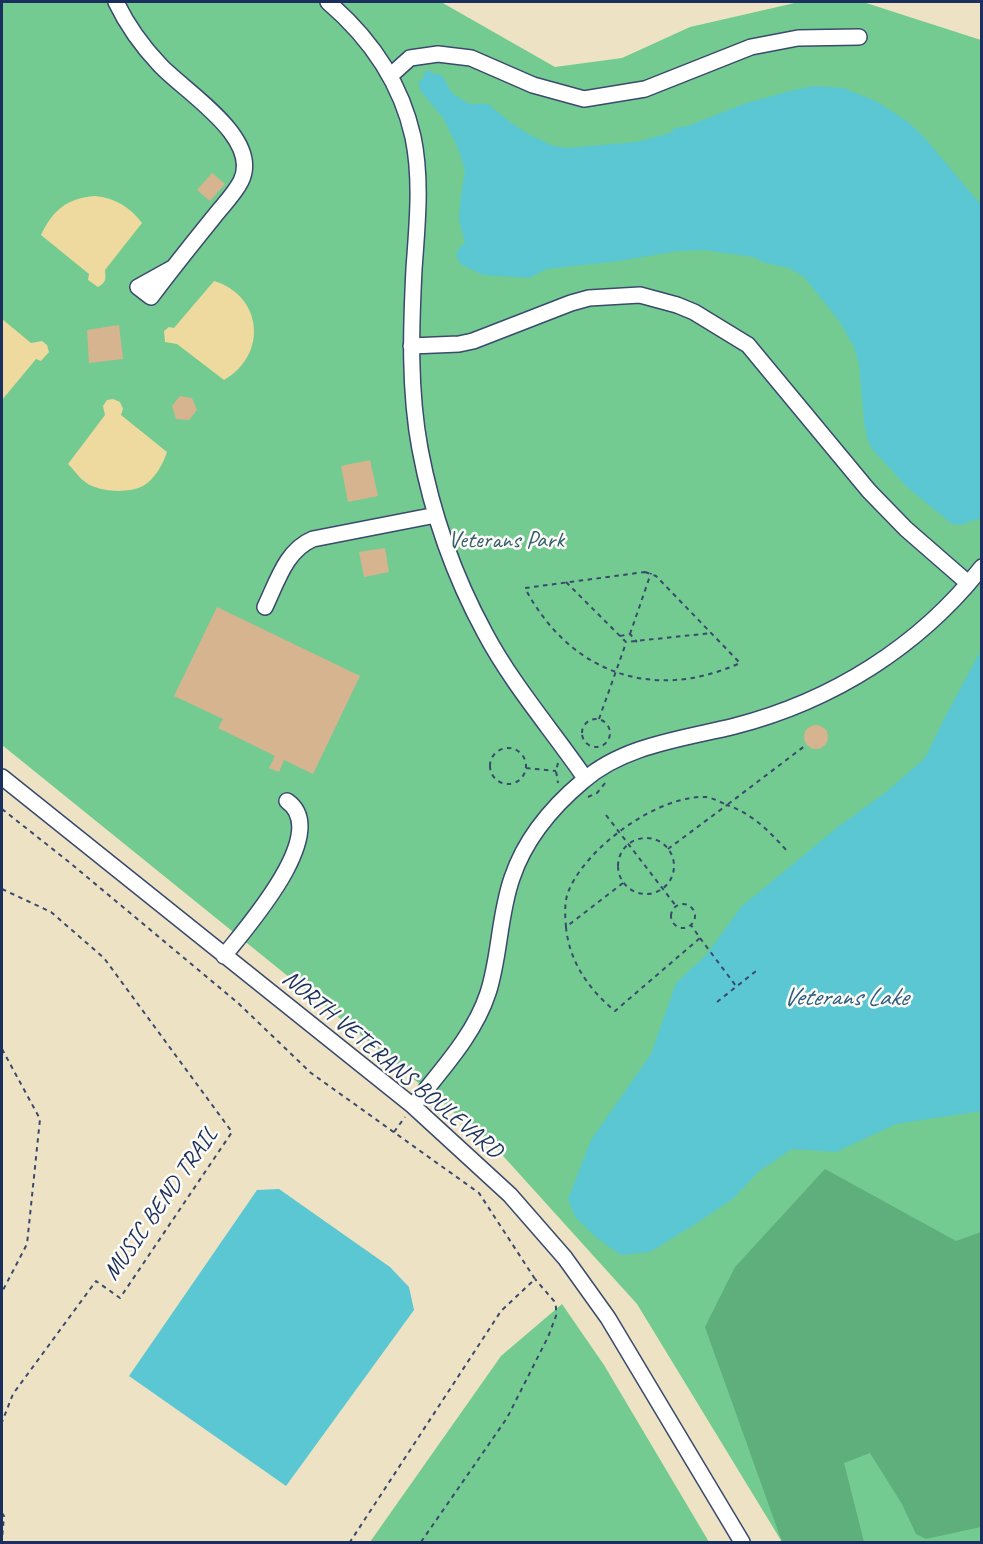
<!DOCTYPE html>
<html>
<head>
<meta charset="utf-8">
<style>
  body { margin:0 }
  #map { position:relative; width:983px; height:1544px; overflow:hidden; background:#ede3c4; font-family:Caveat,sans-serif }
  canvas { display:block }
  .frame { position:absolute; inset:0; border:3px solid #1b2f5e; pointer-events:none }
</style>
</head>
<body>
<div id="map">
<canvas width="983" height="1544"></canvas>
<div class="frame"></div>
</div>
<script>
const ctx = document.querySelector('canvas').getContext('2d');
ctx.lineJoin = 'round';
function fillPath(path, color) { ctx.fillStyle = color; ctx.fill(path, 'evenodd'); }
function strokePath(path, color, width, dash) { ctx.strokeStyle = color; ctx.lineWidth = width; ctx.lineCap = dash ? 'butt' : 'round'; ctx.setLineDash(dash || []); ctx.stroke(path); }
function drawText(font, color, halo, rows, align = 'center') {
  ctx.font = font + ' Caveat,sans-serif'; ctx.lineWidth = 5; ctx.setLineDash([]); ctx.textBaseline = 'middle'; ctx.strokeStyle = halo; ctx.fillStyle = color; for (const [text, x, y, turn = 0] of rows) {
    ctx.save(); ctx.translate(x, y); ctx.rotate((+turn || 0) * Math.PI / 180); ctx.textAlign = isNaN(turn) ? turn : align; if (halo) ctx.strokeText(text, 0, 0); ctx.fillText(text, 0, 0); ctx.restore();
  }
}
fillPath(new Path2D(`
  M2 2H441L555 67 622 58 690 27 799 2H863L981 40V1542H782L637 1304 495 1147 373 1045 2 745Z
  M562 1304 604 1365 709 1542H370L501 1356Z`), '#73cb91');
fillPath(new Path2D(`
  M825 1169 956 1241 981 1232V1527L926 1539 916 1534 902 1504 870 1453 844 1463 864 1542H782L705 1327 735 1267Z`), '#5eaf7b');
fillPath(new Path2D(`
  M95 196C115 198 130 207 142 223L105 270C106 280 106 282 98 287L88 280 89 274 41 235C53 210 67 198 95 196Z
  M214 281C263 296 268 355 224 380L177 344 165 342 164 331 169 327 174 328Z
  M2 319 31 343 42 341 47 345 49 352 41 361 36 359 2 400Z
  M113 399 120 402 123 409 121 415 167 452C163 464 155 479 143 486 129 493 106 492 92 486 82 482 75 471 68 464L105 415 103 406 107 400Z`), '#eeda9e');
fillPath(new Path2D(`
  M429 70 434 74 442 75 452 93 469 104H488L510 122 530 135 551 145 566 148 636 142 670 133 675 128 688 126 746 103 794 90 814 86 843 88 876 101 908 122 924 137 981 205V518L960 525 952 524 907 487 873 450 868 441 864 422 859 364 854 347 840 322 804 277 789 268 765 263 753 257 704 250 678 251 619 261 547 269 529 278 483 275 460 264 456 255 460 247 465 243 459 220 460 203 465 171 458 148 443 118 420 90 419 82 423 78 425 72Z
  M981 650V1111L896 1124 836 1152 792 1149 758 1172 734 1198 700 1221 650 1252 621 1255 597 1238 575 1217 568 1199 591 1140 651 1054 676 983 707 954 741 907 839 826 885 793 925 758 944 719Z
  M279 1189 390 1267 409 1287 414 1310 286 1486 129 1376 257 1190Z`), '#5bc7d3');
fillPath(new Path2D(`
  M212 173 225 184 210 201 197 190Z
  M119 325 123 359 89 363 87 330Z
  M180 396 192 398 197 410 189 420 176 419 172 406Z
  M370 460 378 496 348 502 341 466Z
  M385 548 389 572 364 577 359 552Z
  M217 607 360 676 313 774 284 760 279 772 269 768 275 756 218 728 223 719 174 696Z
  M804 737a12 12 0 1 1 24 0a12 12 0 1 1-24 0Z`), '#d6b48f');
const minor = new Path2D(`
  M116 2C127 25 142 46 160 65 185 92 262 138 241 181 234 195 222 206 213 218 192 244 171 270 151 297L138 287 174 267
  M328 2C370 38 401 83 413 137 422 180 417 226 414 269 411 329 409 390 420 449 432 513 454 576 485 633 512 684 552 730 585 778
  M390 76 410 58 438 54 471 58 533 85 584 99 645 89 751 47 798 38 859 37
  M411 346 459 344 473 341 571 303 589 298 640 295 677 305 694 312 748 345 869 491 906 529 968 583
  M265 607C277 582 286 550 313 539L436 515
  M2 777 413 1106 510 1195 565 1258 608 1318 742 1542
  M224 956C246 928 332 832 287 801
  M413 1106C440 1071 474 1036 488 993 500 956 499 915 512 878 525 839 552 807 583 781 624 745 683 739 735 726 832 701 919 647 982 567`);
strokePath(minor, '#3a4a6d', 18);
strokePath(new Path2D(`
  M645 572 656 576 740 663C652 703 569 672 525 588Z
  M566 582 626 642 712 633
  M630 634 651 573
  M620 636 630 634 637 642
  M582 733a14 14 0 1 1 28 0a14 14 0 1 1-28 0Z
  M599 719 626 643
  M490 766a18 18 0 1 1 36 0a18 18 0 1 1-36 0Z
  M558 763 556 771 558 783
  M526 768 556 771
  M588 797 597 793 606 782
  M2 809 69 862 238 1003 311 1073 479 1193 535 1279 501 1311 350 1542
  M606 815 676 906
  M618 866a28 28 0 1 1 56 0a28 28 0 1 1-56 0Z
  M668 849 727 805C753 814 770 832 788 852
  M623 883 566 927C569 961 589 990 615 1011L700 938 691 925
  M2 889 51 912 104 958 232 1132 120 1298 96 1281 13 1394 2 1422
  M671 916a12 12 0 1 1 24 0a12 12 0 1 1-24 0Z
  M566 927C565 915 564 901 569 890 587 847 658 795 706 797 713 798 720 802 727 805L806 745
  M700 938 736 986
  M717 1002 756 971
  M2 1049 40 1119 27 1244 2 1292
  M394 1132 405 1117
  M2 1513 4 1516 2 1539
  M421 1542 507 1418 548 1337 556 1316V1307L554 1301 535 1279`), '#3a4a6d', 2, [4.5, 4.5]);
strokePath(minor, '#fff', 15);
drawText('24px', '#355e6d', '#fdfcf7', [
  ["Veterans Park",506,541]
]);
drawText('24px', '#1b2f5e', '#fdfcf7', [
  ["NORTH VETERANS BOULEVARD",392,1065,40],
  ["MUSIC BEND TRAIL",161,1204,-55]
]);
drawText('italic 26px', '#2e5d81', '#fdfcf7', [
  ["Veterans Lake",845,998]
]);
</script>
</body>
</html>
